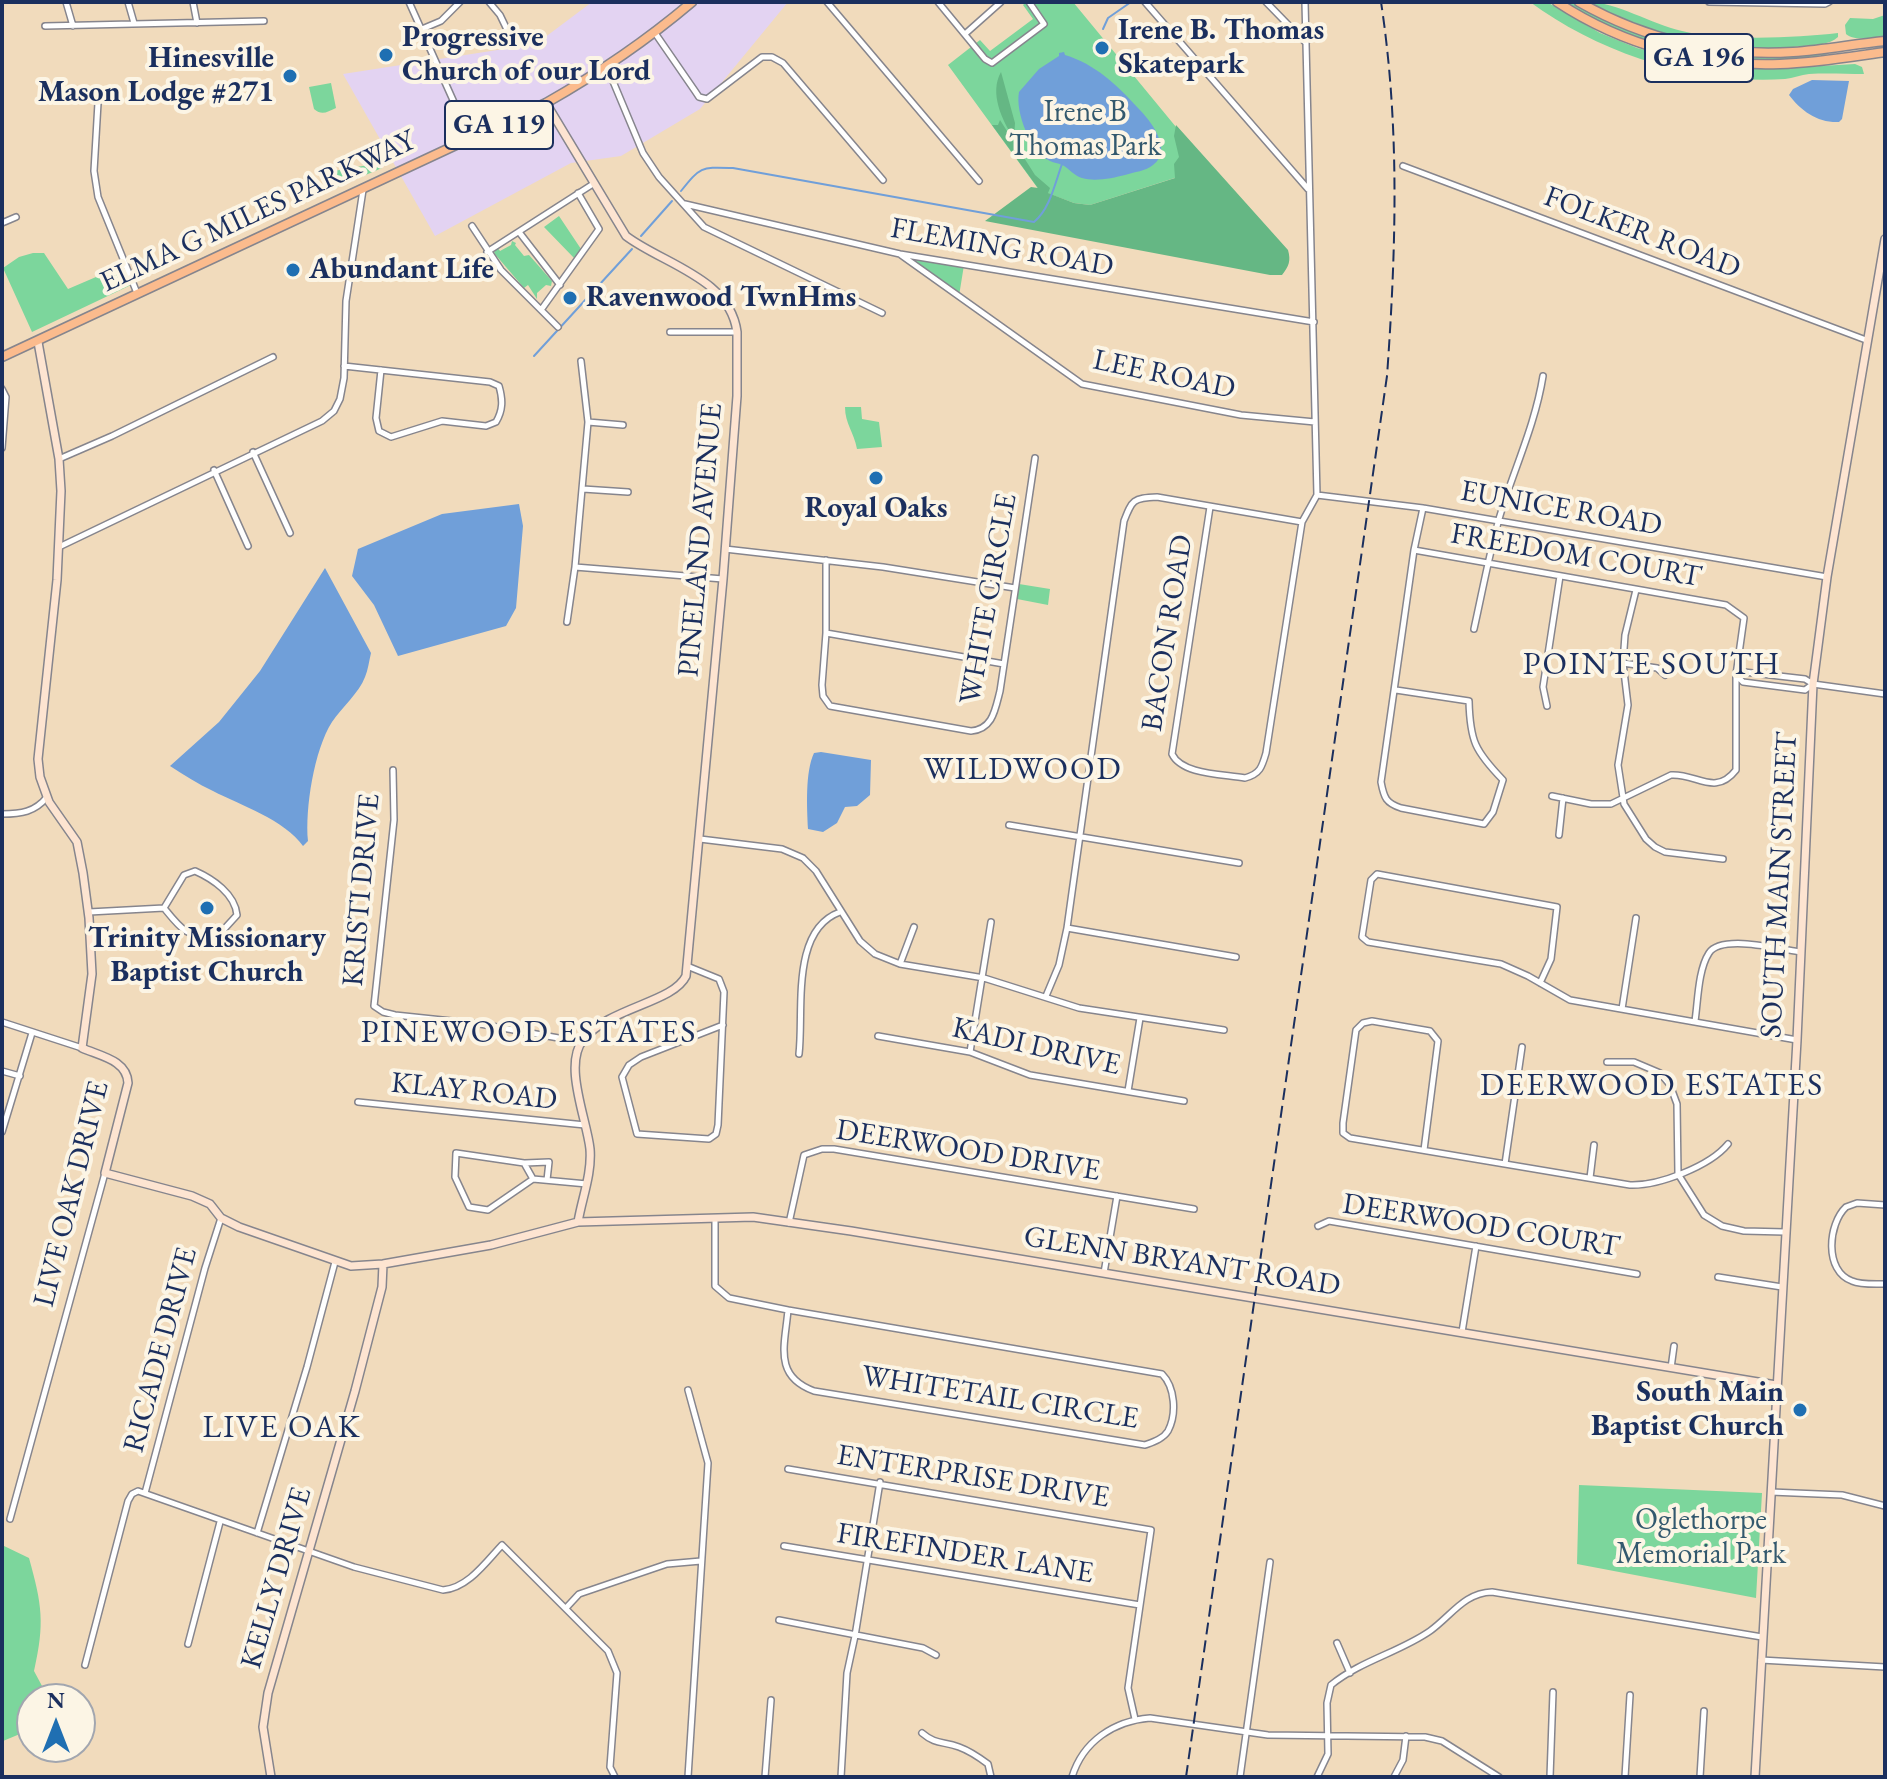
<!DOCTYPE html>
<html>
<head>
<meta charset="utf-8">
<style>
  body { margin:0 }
  #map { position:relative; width:1887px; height:1779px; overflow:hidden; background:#f1dbbc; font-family:"EB Garamond",serif }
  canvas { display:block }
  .frame { position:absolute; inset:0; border:4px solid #1b2f5e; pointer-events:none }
  .north { position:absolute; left:16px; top:1683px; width:80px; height:80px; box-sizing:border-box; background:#fcf5e5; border:2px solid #a2a6af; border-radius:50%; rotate:0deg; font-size:22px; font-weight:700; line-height:32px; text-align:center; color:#1b2f5e }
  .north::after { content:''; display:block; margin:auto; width:28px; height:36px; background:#1f6fb2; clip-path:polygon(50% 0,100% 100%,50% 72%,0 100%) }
</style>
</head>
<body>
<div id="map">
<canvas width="1887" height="1779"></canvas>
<div class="frame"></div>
<div class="north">N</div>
</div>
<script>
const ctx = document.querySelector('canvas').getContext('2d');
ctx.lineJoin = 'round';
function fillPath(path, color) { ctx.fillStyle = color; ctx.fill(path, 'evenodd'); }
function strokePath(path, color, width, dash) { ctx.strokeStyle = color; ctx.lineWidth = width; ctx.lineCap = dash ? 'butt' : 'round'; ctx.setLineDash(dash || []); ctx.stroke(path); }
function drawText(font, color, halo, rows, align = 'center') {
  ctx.font = font + ' "EB Garamond",serif'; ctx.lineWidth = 8; ctx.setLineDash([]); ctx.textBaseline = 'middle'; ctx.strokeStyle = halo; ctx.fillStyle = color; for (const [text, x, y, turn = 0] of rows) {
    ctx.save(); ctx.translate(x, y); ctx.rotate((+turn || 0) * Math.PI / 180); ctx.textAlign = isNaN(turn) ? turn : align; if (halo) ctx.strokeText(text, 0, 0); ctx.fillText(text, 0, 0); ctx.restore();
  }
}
fillPath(new Path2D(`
  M592 2H788L700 109 621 156 571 163 435 236 343 74 536 44Z`), '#e3d3f2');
fillPath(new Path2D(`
  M1026 2H1073L1209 167 1090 205 1074 203 1039 190 948 65 980 40 990 51 1033 19 1023 5Z
  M1530 2H1547L1600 33 1637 48 1696 63 1769 69 1855 64 1862 67 1864 74C1846 74 1827 73 1809 74 1801 75 1793 78 1785 79 1696 85 1601 54 1530 2Z
  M1563 2H1571C1650 49 1737 64 1828 52V54C1735 72 1644 50 1563 2Z
  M1587 2C1617 2 1651 24 1682 31 1723 41 1796 38 1838 33V37C1829 45 1815 45 1803 46 1727 55 1654 36 1587 2Z
  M1885 15V36C1873 37 1856 42 1846 34L1845 25 1850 18 1873 19Z
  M331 83 336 108C327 112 322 116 314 109L309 87Z
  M380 163 382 168 330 190 328 172Z
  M559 216 581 249 574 258 544 227Z
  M512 241 516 243 515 245 524 256 529 255 552 281 551 286 546 285 537 293V299L528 285 524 288 494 253 497 247 500 251 511 245Z
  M33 253H44L68 289 124 265 131 285 32 332 3 268 19 257Z
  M909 256 964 265 959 296 908 259Z
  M845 407H861L862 419 879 422 882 447 857 449C854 432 845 424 845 407Z
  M1019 584 1050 589 1048 605 1017 599Z
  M1579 1485 1762 1493 1756 1598 1577 1564Z
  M2 1545 29 1558C42 1605 45 1623 34 1671L49 1699H32V1729L3 1741 2 1757Z`), '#7cd69c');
fillPath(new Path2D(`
  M1001 72 1015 123 1014 139C1002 120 989 93 1001 72Z
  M1000 120 1035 175 1050 188 1048 193 1074 203 1090 205 1175 178 1174 164 1179 157 1174 136 1176 125 1288 250C1291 261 1289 266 1282 275H1270L985 221 1031 187 1038 188 992 125H998Z`), '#65b784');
fillPath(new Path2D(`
  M1064 52 1065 55C1095 64 1117 85 1138 108 1150 120 1174 150 1153 165 1146 171 1134 172 1125 175 1113 178 1095 182 1082 178 1074 176 1069 168 1062 165 1058 163 1054 163 1050 161 1031 152 1015 113 1019 92L1039 69 1059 56V53Z
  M1812 80 1849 81 1842 119 1839 122C1818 123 1801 111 1789 95L1793 89Z
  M519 504 523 526 516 608 506 626 398 656 374 605 352 576 358 549 442 514Z
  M325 568 371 653C369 661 368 670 365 677 359 693 342 707 332 722 314 750 305 809 308 841L303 846C285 820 240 805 213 791 198 784 184 775 170 766L219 722 260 671Z
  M821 752 871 760 870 795 857 806 845 807 837 823 823 832 808 829C807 808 805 772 814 753Z`), '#709fd9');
strokePath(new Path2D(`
  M1103 29 1108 18 1131 2
  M681 191C701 166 701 167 733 168L1034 222C1050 209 1055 183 1062 164
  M641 236 672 201
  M534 356 632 249`), '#709fd9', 2);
const street = new Path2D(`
  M66 2 73 26
  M128 2 134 23
  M193 2 197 23
  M409 2 470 138
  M489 2 500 15 512 40
  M827 2 979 181
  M938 2 985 59 992 63 1044 24 1029 2
  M1145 2 1308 189
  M1266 2 1306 43
  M1305 2 1317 495
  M1709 2 1825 4 1829 2
  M45 26 264 21
  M422 29 441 21 460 2
  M655 33 695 91 699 97 707 99 762 57H772L783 63 883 180
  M965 34 1001 2
  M607 67 643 153 659 177 704 227 882 313
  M98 103 94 171 98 197 137 293
  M1403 166 1866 340
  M685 204 900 254 1314 322
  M2 223 16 217
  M472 226 501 270 558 327
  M519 232 560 285
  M487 252 593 184
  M901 255 1082 384 1241 415 1315 422
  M541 310 599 229 578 193
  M670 332H737
  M344 366 490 382 499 386C503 400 503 410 496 422L486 426 442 421 391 437 379 431 376 418 381 370
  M2 389 6 397 2 448
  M588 422 623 425
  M253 452 290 533
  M59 459 112 436 273 357
  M214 470 248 546
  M583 489 628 492
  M1317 495 1423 508 1827 577
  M1210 507 1172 754C1182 775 1224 774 1245 778 1260 774 1262 767 1266 753L1302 522 1317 495
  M59 547 322 421 334 411 340 399 344 378 346 301 363 190
  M725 549 883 567 1015 588
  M1414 550 1726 605 1744 618 1736 675V770C1715 797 1696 773 1671 775L1611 804H1591L1552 796
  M826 560V633L822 685 823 696 830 706 971 731C993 729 995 710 1000 691L1035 458
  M575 567 723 579
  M1636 590 1625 635 1623 663 1628 705 1618 765 1624 804 1646 839 1655 847 1665 852 1723 859
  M567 622 575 567 588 422 581 361
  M1474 629C1482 593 1489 555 1499 519 1513 471 1535 426 1543 376
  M826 633 1004 664
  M1623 663 1657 668 1665 675
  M1737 675 1744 672 1805 679 1813 684 1885 694
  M1737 676 1743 682 1805 690 1813 684
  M1396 690 1469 701C1470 741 1475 751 1503 780L1493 812 1484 824 1401 808C1386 803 1384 798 1381 782L1414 550 1423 508
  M1547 706 1543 687 1560 576
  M393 770 394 820 374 1006 383 1012 395 1015 480 1024 581 1042
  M2 814C21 814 35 812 47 797
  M1009 825 1239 863
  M1559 835 1563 798
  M700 839 782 849 803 858 816 871 860 941 875 954 900 964 984 978 1079 1008 1224 1030
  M89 912 164 908 184 875 195 871C213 879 235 894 237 915L216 938C187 938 181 929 164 908
  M1067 928 1236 957
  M900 964 914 927
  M687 966 719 979 724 992 718 1125 716 1134 709 1139 637 1134 622 1077 629 1065 641 1057 723 1025
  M1540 983 1551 959 1557 907 1377 874 1371 880 1362 937 1368 942 1501 964 1528 976 1570 1000 1797 1040
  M1046 996 1059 965 1067 928 1124 521C1132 500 1133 498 1157 497L1302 522
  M1622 1009 1636 918
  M1695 1021C1698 1001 1698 970 1709 953 1721 934 1780 949 1800 952
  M2 1022 82 1048
  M878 1036 970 1052 1030 1075 1184 1101
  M970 1052 991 922
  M799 1054C804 1011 790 930 840 912
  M1607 1062H1634L1660 1073 1670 1085 1677 1104 1678 1174 1704 1215 1722 1226 1744 1231 1785 1232
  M2 1071 20 1076
  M1128 1091 1140 1018
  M358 1102 585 1125
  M2 1132 32 1033
  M1424 1150 1438 1041 1430 1031 1372 1021 1363 1023 1356 1030 1343 1123V1133L1350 1138 1630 1185C1659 1186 1710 1166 1728 1144
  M525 1163 549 1162 547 1180
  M1505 1164 1522 1047
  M1590 1178 1594 1145
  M533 1179 488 1210 469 1207 455 1177 456 1153 524 1163 533 1179 587 1184
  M1885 1205 1857 1203 1846 1207C1828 1224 1824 1271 1852 1281 1861 1285 1875 1284 1885 1284
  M715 1218V1286L729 1298 788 1310
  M789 1223 804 1155 822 1149H834L1194 1209
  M1318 1226 1329 1221 1637 1274
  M1104 1273 1117 1196
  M1718 1277 1782 1287
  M788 1310 1162 1374C1175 1387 1177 1414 1168 1431 1163 1439 1153 1442 1145 1445L814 1391C773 1376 785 1345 788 1310Z
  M1462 1332 1476 1246
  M1671 1368 1674 1346
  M688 1390 708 1463 688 1777
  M788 1469 1151 1530 1128 1688 1135 1719
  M1771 1492 1842 1495 1885 1506
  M145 1493 205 1268 221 1218
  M10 1519 105 1173
  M257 1533 307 1367 335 1262
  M784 1546 1140 1605
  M566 1608 579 1594 667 1564 701 1561
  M779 1620 923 1648 936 1655
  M1337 1643 1350 1673
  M188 1644 220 1522
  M1761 1660 1885 1667
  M85 1665 128 1501 132 1494 138 1491 354 1567 443 1590C468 1588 486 1562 502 1545L608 1651 617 1673 610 1767 615 1777
  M922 1733C936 1745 943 1741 959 1747 970 1751 980 1758 988 1764L991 1777
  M765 1777 771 1700
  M841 1777 847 1673 855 1636 880 1482
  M1072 1777C1083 1741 1114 1721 1150 1718L1268 1735 1425 1737 1442 1741 1499 1777
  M1240 1777 1270 1562
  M1317 1777 1328 1754 1327 1703 1331 1685C1360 1661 1400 1652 1430 1631 1452 1615 1464 1593 1492 1592L1762 1637
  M1394 1777 1403 1760 1406 1736
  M1550 1777 1553 1692
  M1625 1777 1630 1695
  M1700 1777 1704 1711`);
const secondary = new Path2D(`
  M546 103 626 236C663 264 730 278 737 332V396L723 579 686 976C673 1003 609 1007 583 1040 563 1065 587 1120 590 1149 592 1174 582 1198 578 1222
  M38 342 59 459 61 491 57 580 38 759 40 777 49 802 77 842 83 873 89 918 92 974 82 1048C100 1056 127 1060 128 1083L105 1173 192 1196 210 1204 221 1218 239 1227 351 1266 383 1264 491 1245 578 1222 753 1217 851 1231 1776 1385
  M271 1777 263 1727 268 1693 355 1391 382 1287 383 1264
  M1755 1777 1797 1040 1813 684 1827 577 1885 239`);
const primary = new Path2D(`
  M1557 2C1622 45 1702 67 1780 64 1815 63 1850 57 1885 52
  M1579 2C1644 39 1718 57 1793 52 1824 50 1854 44 1885 41
  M2 357 546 103C599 73 646 41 692 2`);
strokePath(street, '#86858d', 8);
strokePath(secondary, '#86858d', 10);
strokePath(primary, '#86858d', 11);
strokePath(street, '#fff', 5);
strokePath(secondary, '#fde4d1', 7);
strokePath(primary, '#fbbb8d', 8);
strokePath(new Path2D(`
  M1186 1777 1387 376C1396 250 1400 127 1381 2`), '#1b2f5e', 2, [12, 6]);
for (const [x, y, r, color] of [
  [1102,48,8,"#1f6fb2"],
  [386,55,8,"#1f6fb2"],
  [290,76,8,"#1f6fb2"],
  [293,270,8,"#1f6fb2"],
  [570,298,8,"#1f6fb2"],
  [876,478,8,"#1f6fb2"],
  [207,908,8,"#1f6fb2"],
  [1800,1410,8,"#1f6fb2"]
]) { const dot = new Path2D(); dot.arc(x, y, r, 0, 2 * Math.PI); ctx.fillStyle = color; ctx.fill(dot); strokePath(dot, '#fcf5e5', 3); }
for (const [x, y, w] of [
  [1699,58,108],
  [499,125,108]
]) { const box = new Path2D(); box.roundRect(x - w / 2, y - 24, w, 48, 6); ctx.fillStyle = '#fcf5e5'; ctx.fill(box); strokePath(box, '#1b2f5e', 2); }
drawText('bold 28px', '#1b2f5e', null, [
  ["GA 196",1699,58],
  ["GA 119",499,125]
]);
drawText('bold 30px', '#1b2f5e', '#fcf5e5', [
  ["Irene B. Thomas",1118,31],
  ["Skatepark",1118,65],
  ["Progressive",402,38],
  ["Church of our Lord",402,72],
  ["Hinesville",274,59,"right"],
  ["Mason Lodge #271",274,93,"right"],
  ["Abundant Life",309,270],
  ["Ravenwood TwnHms",586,298],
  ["Royal Oaks",876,509,"center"],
  ["Trinity Missionary",207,939,"center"],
  ["Baptist Church",207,973,"center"],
  ["South Main",1784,1393,"right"],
  ["Baptist Church",1784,1427,"right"]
], 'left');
drawText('30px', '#33596e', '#fcf5e5', [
  ["Irene B",1085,113],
  ["Thomas Park",1085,147],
  ["Oglethorpe",1701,1521],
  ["Memorial Park",1701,1555]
]);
drawText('30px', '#1b2f5e', '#fcf5e5', [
  ["ELMA G MILES PARKWAY",258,212,-25],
  ["FOLKER ROAD",1642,233,21],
  ["FLEMING ROAD",1002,248,10],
  ["LEE ROAD",1164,375,12],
  ["EUNICE ROAD",1561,509,10],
  ["PINELAND AVENUE",701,540,-85],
  ["FREEDOM COURT",1576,556,10],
  ["WHITE CIRCLE",989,599,-80],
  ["BACON ROAD",1168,633,-81],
  ["SOUTH MAIN STREET",1780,885,-87],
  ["KRISTI DRIVE",362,890,-85],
  ["KADI DRIVE",1036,1047,13],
  ["KLAY ROAD",474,1092,6],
  ["DEERWOOD DRIVE",968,1151,9],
  ["LIVE OAK DRIVE",72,1194,-76],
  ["DEERWOOD COURT",1481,1226,9],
  ["GLENN BRYANT ROAD",1182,1262,9],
  ["RICADE DRIVE",161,1350,-75],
  ["WHITETAIL CIRCLE",1000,1398,9],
  ["ENTERPRISE DRIVE",973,1477,9],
  ["FIREFINDER LANE",965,1554,9],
  ["KELLY DRIVE",277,1578,-74]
]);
ctx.letterSpacing = '2px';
drawText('32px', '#1b2f5e', '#fcf5e5', [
  ["POINTE SOUTH",1652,665],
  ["WILDWOOD",1023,770],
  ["PINEWOOD ESTATES",529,1033],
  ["DEERWOOD ESTATES",1652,1086],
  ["LIVE OAK",282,1428]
]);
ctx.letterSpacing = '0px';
</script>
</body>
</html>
